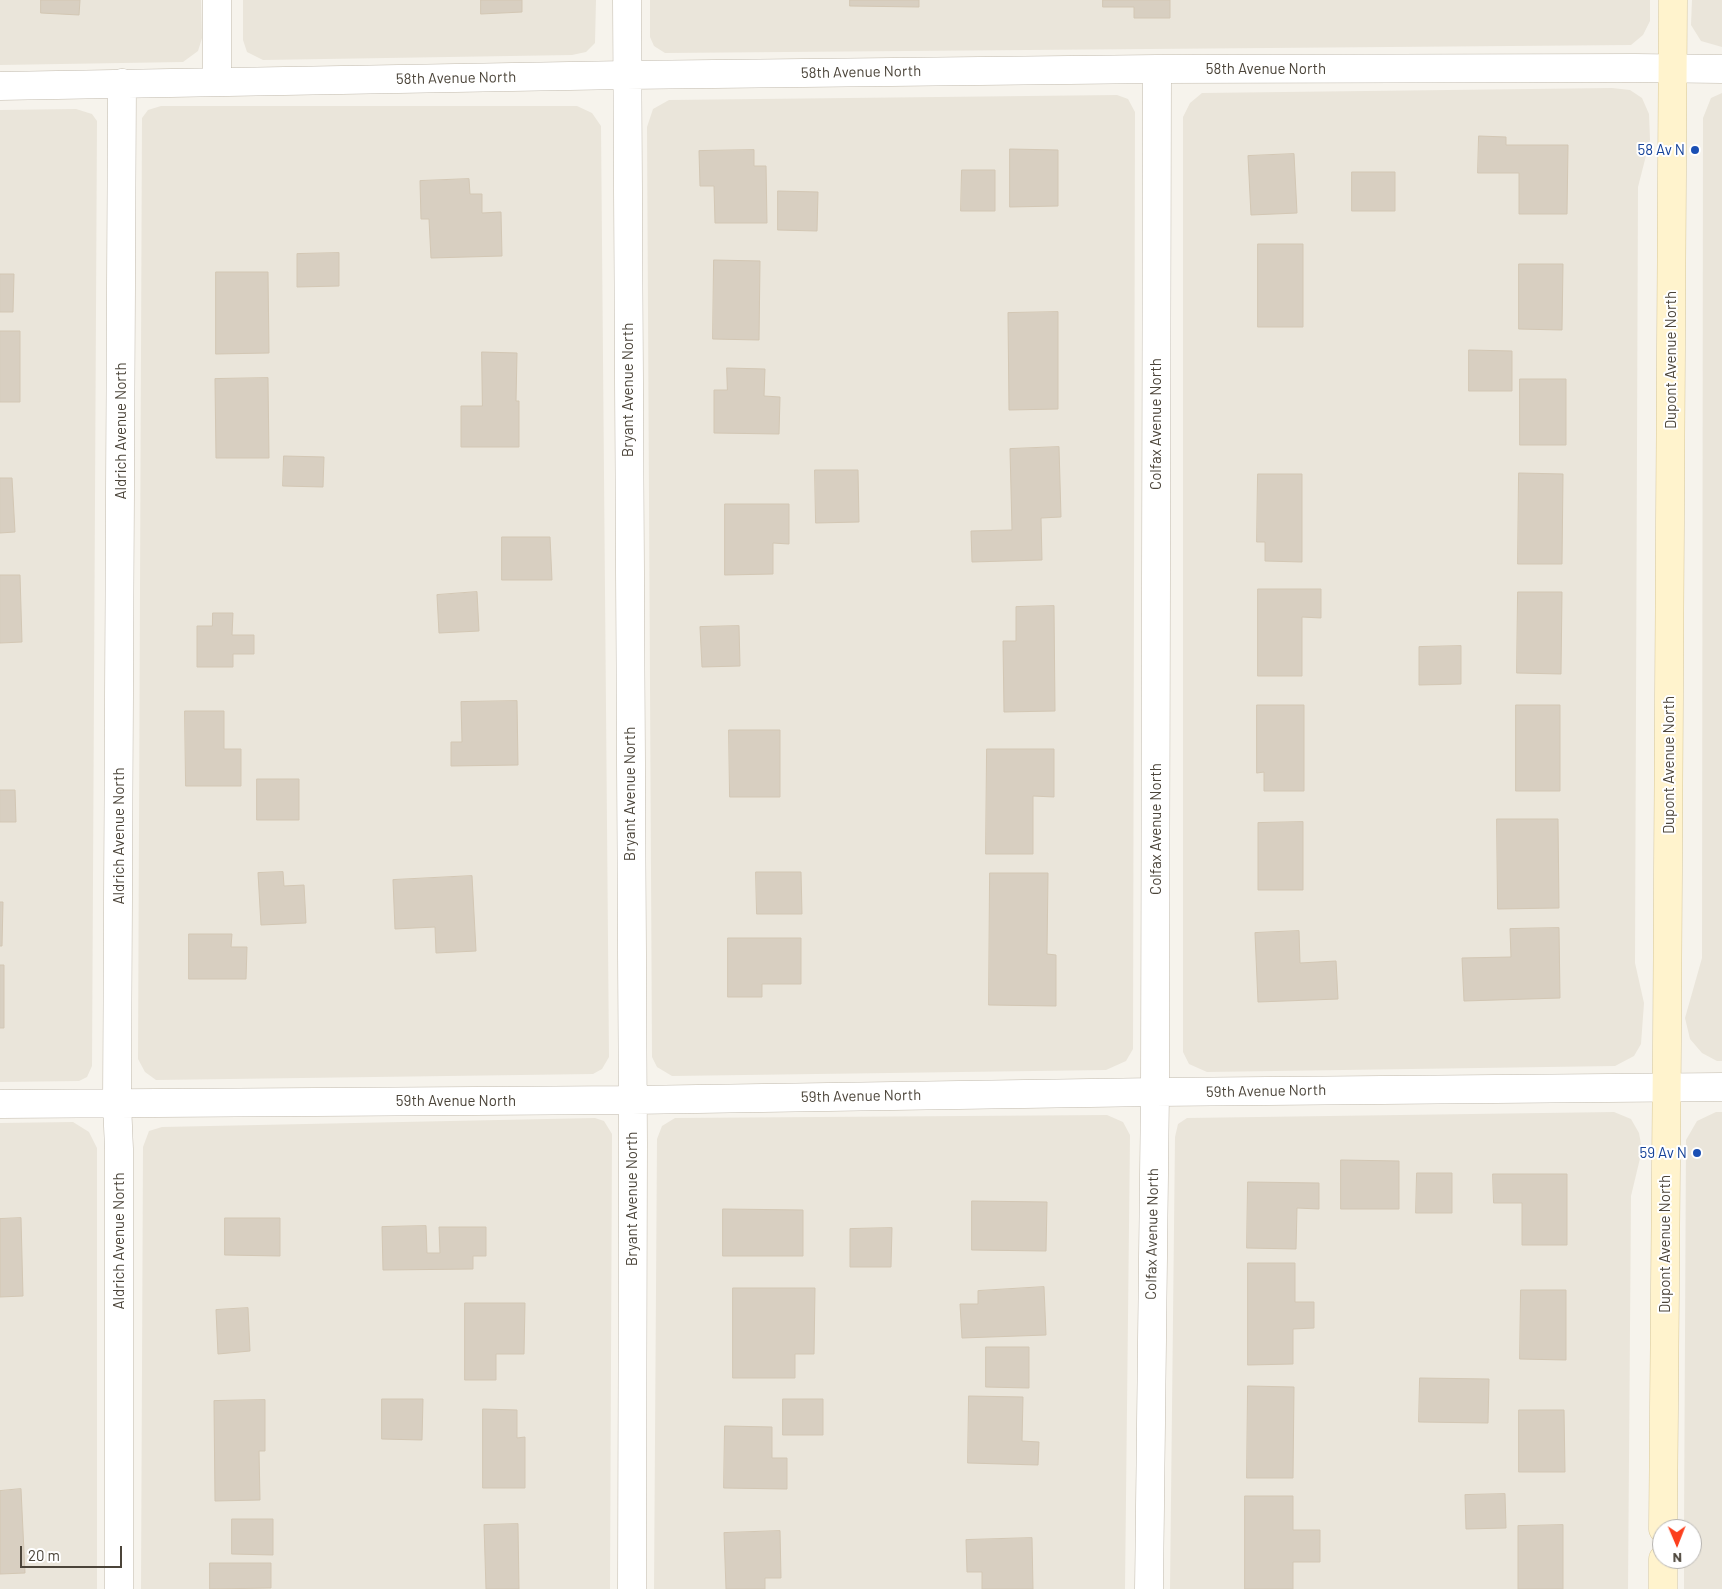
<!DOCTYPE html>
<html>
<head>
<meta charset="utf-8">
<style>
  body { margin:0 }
  #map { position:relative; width:1722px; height:1589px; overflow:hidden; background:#f6f3ec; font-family:Barlow,sans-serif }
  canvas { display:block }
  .north { position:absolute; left:1652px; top:1519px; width:50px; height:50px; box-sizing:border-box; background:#fff; border:1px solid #b7b4b0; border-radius:50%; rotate:179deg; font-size:14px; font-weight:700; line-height:20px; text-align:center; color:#4b4439 }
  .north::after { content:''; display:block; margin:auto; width:18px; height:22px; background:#fc3f1d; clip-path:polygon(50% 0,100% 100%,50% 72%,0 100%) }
  .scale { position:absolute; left:20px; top:1546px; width:102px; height:22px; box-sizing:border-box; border:2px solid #4b4439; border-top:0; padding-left:6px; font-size:15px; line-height:18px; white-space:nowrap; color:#4b4439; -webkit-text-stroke:4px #fff; paint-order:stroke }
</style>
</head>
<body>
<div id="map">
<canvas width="1722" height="1589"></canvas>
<div class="north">N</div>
<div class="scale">20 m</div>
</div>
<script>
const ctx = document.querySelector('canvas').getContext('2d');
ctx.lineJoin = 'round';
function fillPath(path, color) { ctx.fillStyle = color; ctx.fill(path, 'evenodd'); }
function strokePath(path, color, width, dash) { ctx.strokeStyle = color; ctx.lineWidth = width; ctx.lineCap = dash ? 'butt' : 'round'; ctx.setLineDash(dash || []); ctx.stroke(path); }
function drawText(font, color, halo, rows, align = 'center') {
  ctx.font = font + ' Barlow,sans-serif'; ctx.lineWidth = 4; ctx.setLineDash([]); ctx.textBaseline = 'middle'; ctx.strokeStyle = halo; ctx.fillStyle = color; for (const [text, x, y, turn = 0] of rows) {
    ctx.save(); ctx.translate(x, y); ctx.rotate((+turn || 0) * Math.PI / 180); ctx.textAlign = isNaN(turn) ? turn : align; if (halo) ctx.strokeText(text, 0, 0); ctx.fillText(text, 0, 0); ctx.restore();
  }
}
fillPath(new Path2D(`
  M0 0H201L202 38 198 51 183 62 0 65Z
  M243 0H596L595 43 586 52 572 55 263 60 247 52 243 40Z
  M650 0H1650V21L1643 35 1631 45 665 53 654 46 650 37Z
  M1692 0H1722V47L1701 41 1691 25Z
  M1612 88 1630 90 1642 98 1649 114 1650 140 1638 187 1635 963 1644 1003 1641 1044 1634 1056 1615 1066 1207 1072 1189 1064 1183 1052V117L1190 103 1202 93Z
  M1722 93V1061H1717L1702 1053 1690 1039 1685 1018 1702 958 1703 118 1711 98Z
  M1117 95 1128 99 1135 112 1133 1049 1126 1061 1106 1070 672 1076 657 1067 652 1057 647 127 653 109 669 100Z
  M161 106H577L592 113 601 126 609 1057 602 1069 593 1074 156 1080 145 1072 138 1059 142 118 148 110Z
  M76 109 92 114 97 121 92 1066 87 1077 79 1081 0 1082V110Z
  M1614 1112 1631 1119 1639 1133 1642 1150 1631 1196 1628 1589H1170L1175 1137 1178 1124 1187 1118Z
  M1716 1112H1722V1589H1684V1559H1692V1529H1684L1686 1140 1697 1121Z
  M1107 1115 1123 1122 1130 1135 1125 1589H654L657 1139 662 1126 675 1118Z
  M595 1118 604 1121 612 1134 610 1589H141L143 1147 149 1131 162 1127Z
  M73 1122 89 1132 97 1148V1589H0V1123Z`), '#eae5da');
const building = new Path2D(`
  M41 0H80L79 15 41 13Z
  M481 0H522V12L481 14Z
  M850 0H919V7L850 6Z
  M1103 0H1170V18H1134V7H1103Z
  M1479 136 1506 137V145H1568L1567 214H1519V173H1478Z
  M1010 149 1058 150V206L1010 207Z
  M754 150V166H766L767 223H715L714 186H700L699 151Z
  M1294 154 1297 213 1251 215 1248 156Z
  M962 170H995V211H961Z
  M1352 172H1395V211H1352Z
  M469 179 470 194H482V213L501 212 502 256 431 258 429 219H421L420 181Z
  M778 191 818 192 817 231 778 230Z
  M1258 244H1303V327H1258Z
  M339 253V286L297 287V254Z
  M714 260 760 261 759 340 713 339Z
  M1519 264H1563L1562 330 1519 329Z
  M216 272H268L269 353 216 354Z
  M0 274H14L13 312H0Z
  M1058 312V409L1009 410 1008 313Z
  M0 331H20V402H0Z
  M1469 350 1512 351V391H1469Z
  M482 352 517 353 516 401H519V447H461V406H482Z
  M727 368 765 369 764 396 780 397 779 434 714 433V390H727Z
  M268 378 269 458H216L215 379Z
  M1520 379H1566V445H1520Z
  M1059 447 1061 517 1041 518 1042 560 972 562 971 531 1012 530 1010 449Z
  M284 456 324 457 323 487 283 486Z
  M815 470H858L859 522 816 523Z
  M1519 473 1563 474 1562 564H1518Z
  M1258 474H1302V562L1265 561V542H1257Z
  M0 478H12L15 532 0 533Z
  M725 504H789V544L773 543V574L725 575Z
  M502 537H550L552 580H502Z
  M0 575H20L22 642 0 643Z
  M1258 589H1321V618L1302 617V676H1258Z
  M477 592 479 631 439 633 437 595Z
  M1518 592H1562L1561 674 1517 673Z
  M1054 606 1055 711 1004 712 1003 641H1016V607Z
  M213 613H233L232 635H254V654H233V667H197V626H212Z
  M739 626 740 666 702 667 700 627Z
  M1461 646V684L1419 685V647Z
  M517 701 518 765 451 766V742H462L461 702Z
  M1257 705H1304V791H1264V772L1257 773Z
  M1516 705H1560V791H1516Z
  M185 711H224V749H241V786H186Z
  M729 730H780V797H730Z
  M987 749H1054V797L1033 796V854H986Z
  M257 779H299V820H257Z
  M0 790H15L16 822H0Z
  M1497 819H1558L1559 908 1498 909Z
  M1303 822V890H1258V823Z
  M283 872 284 886 304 885 306 923 261 925 258 873Z
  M756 872H801L802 914H757Z
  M990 873H1048L1047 954 1056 955V1006L989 1005Z
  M472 876 476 951 436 953 435 927 395 929 393 880Z
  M0 902H3L2 946H0Z
  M1559 928 1560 998 1464 1001 1462 958 1511 957 1510 929Z
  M1299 931 1300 963 1336 961 1338 999 1258 1002 1255 933Z
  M189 934H232L231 947H247L246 979H189Z
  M728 938H801V984H762V997H728Z
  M0 965H4V1028H0Z
  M1341 1160 1399 1161V1209H1341Z
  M1417 1173H1452V1213H1416Z
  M1493 1174H1567V1245H1522V1203H1494Z
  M1248 1182 1319 1183V1209L1297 1208 1296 1249 1247 1248Z
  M972 1201 1047 1202 1046 1251 972 1250Z
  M723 1209 803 1210V1256H723Z
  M21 1218 23 1296 0 1297V1219Z
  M225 1218H280V1256L225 1255Z
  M426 1226 427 1253H440L439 1227H486V1256H473V1269L383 1270 382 1227Z
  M892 1228 891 1267H850V1229Z
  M1248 1263H1295V1302H1314V1328L1293 1329V1364L1248 1365Z
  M1044 1287 1046 1335 962 1338 960 1304H978V1291Z
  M733 1288H815L814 1354H795V1378H733Z
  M1521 1290H1566V1360L1520 1359Z
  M465 1303H525L524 1354H496V1380H465Z
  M248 1308 250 1351 218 1354 216 1310Z
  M986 1347H1029V1388L986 1387Z
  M1420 1378 1489 1379 1488 1423 1419 1422Z
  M1248 1386 1294 1387 1293 1478H1247Z
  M969 1396 1023 1397 1022 1441 1039 1442 1038 1465 968 1463Z
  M382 1399H423L422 1440 382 1439Z
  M783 1399H823V1435H783Z
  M265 1400V1451H259L260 1500 215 1501 214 1401Z
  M483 1409 517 1410V1438L525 1437V1488H483Z
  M1519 1410H1564L1565 1472H1519Z
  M725 1426 772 1427V1458H787V1489L724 1488Z
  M21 1489 25 1573 0 1574V1491Z
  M1505 1494 1506 1528 1466 1529 1465 1495Z
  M1245 1496H1293V1530H1320V1562H1293V1589H1245Z
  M232 1519H273V1555L232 1554Z
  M518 1524 519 1589H486L484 1525Z
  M1563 1525V1589H1518V1526Z
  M780 1531 781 1578H765V1589H726L724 1533Z
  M1032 1538 1033 1589H982V1572H967L966 1540Z
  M210 1563H271V1588L210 1589Z`);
fillPath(building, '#d8cfc1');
strokePath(building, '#d3c7b4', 1);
const street = new Path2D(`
  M627 0 633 1142 632 1589
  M217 82V0
  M0 86 626 75 1157 69 1635 68 1722 69
  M0 1104 632 1100 1155 1092 1722 1087
  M119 1589V1149L117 1103 122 83
  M1149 1589 1155 1092 1157 69`);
const secondary = new Path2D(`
  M1663 1529 1667 1044 1673 0
  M1663 1589V1559`);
strokePath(street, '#c2bbae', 29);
strokePath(secondary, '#d6c79b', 29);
strokePath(street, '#fff', 28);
strokePath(secondary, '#fff3cd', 28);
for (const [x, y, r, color] of [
  [1695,150,5,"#1a4fb4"],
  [1697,1153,5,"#1a4fb4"]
]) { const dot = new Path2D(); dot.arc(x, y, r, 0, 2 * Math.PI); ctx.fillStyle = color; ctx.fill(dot); strokePath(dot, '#fff', 2); }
drawText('15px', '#4b4439', '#fff', [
  ["58th Avenue North",1266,69],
  ["58th Avenue North",861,72,-1],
  ["58th Avenue North",456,78,-1],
  ["Dupont Avenue North",1671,360,-90],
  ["Bryant Avenue North",628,390,-90],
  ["Colfax Avenue North",1156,424,-90],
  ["Aldrich Avenue North",121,431,-90],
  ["Dupont Avenue North",1669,765,-90],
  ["Bryant Avenue North",630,794,-90],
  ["Colfax Avenue North",1156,829,-90],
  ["Aldrich Avenue North",119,836,-90],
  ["59th Avenue North",1266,1091,-1],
  ["59th Avenue North",861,1096,-1],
  ["59th Avenue North",456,1101],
  ["Bryant Avenue North",632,1199,-90],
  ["Colfax Avenue North",1152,1234,-89],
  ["Aldrich Avenue North",119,1241,-90],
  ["Dupont Avenue North",1665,1244,-90]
]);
drawText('15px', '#164399', '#fff', [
  ["58 Av N",1685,150],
  ["59 Av N",1687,1153]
], 'right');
</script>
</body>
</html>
